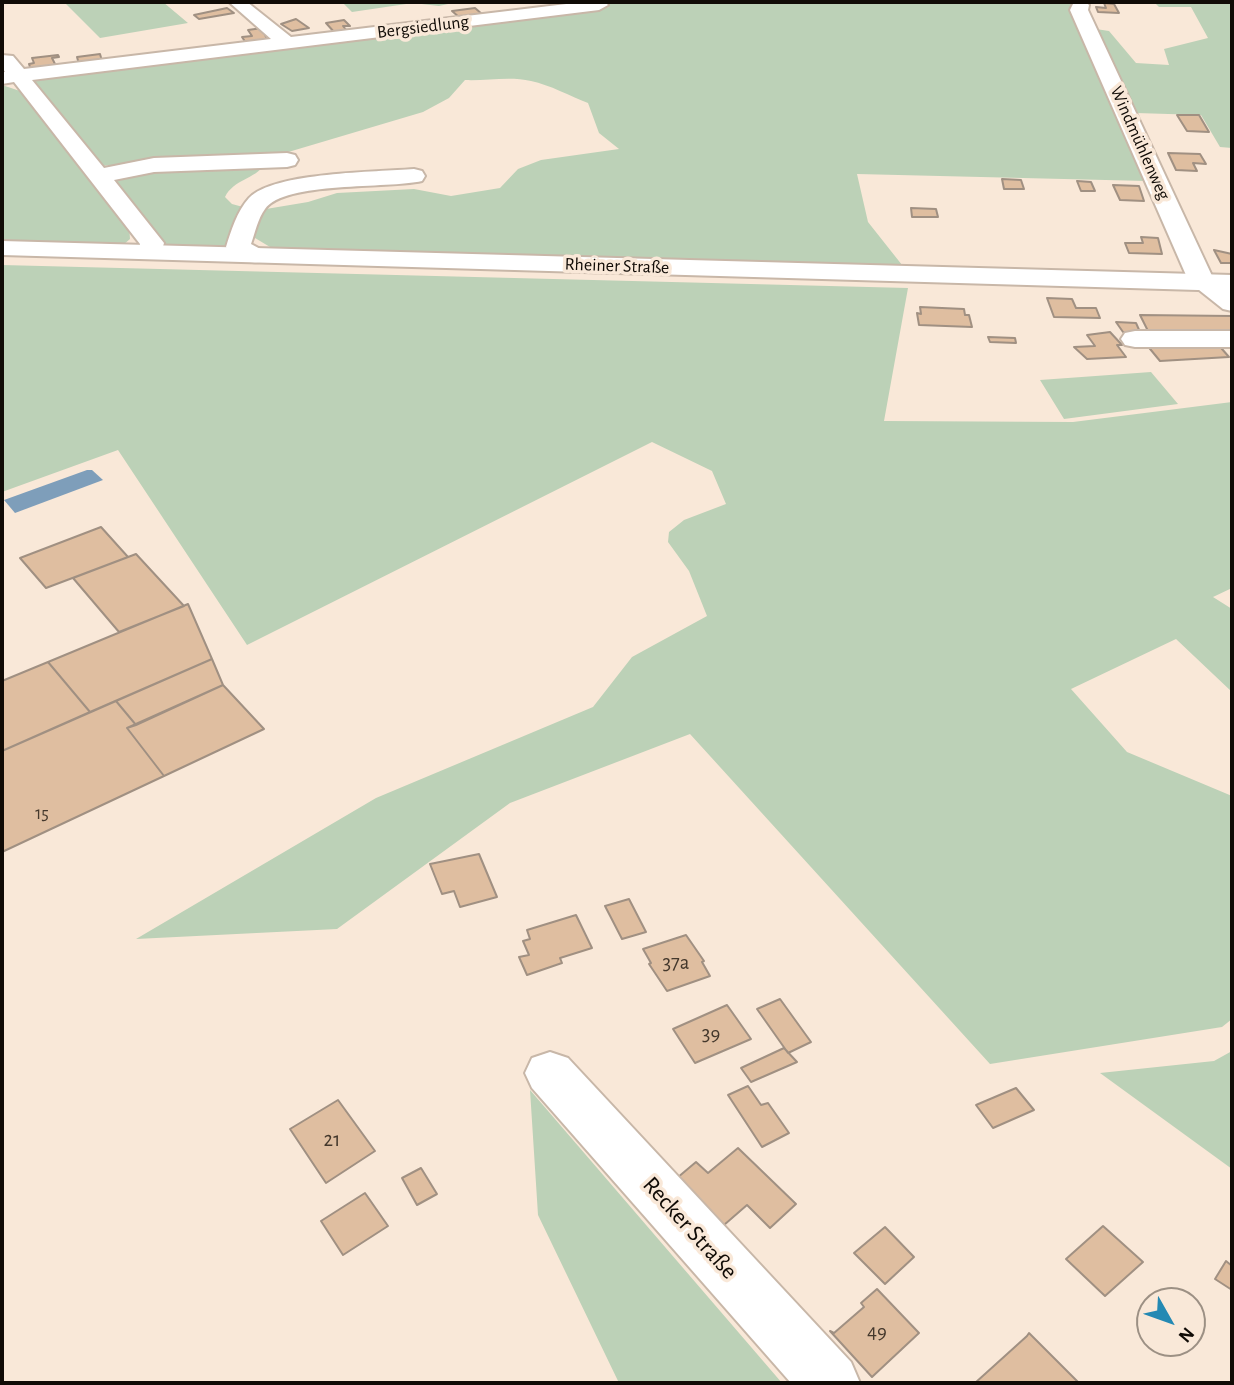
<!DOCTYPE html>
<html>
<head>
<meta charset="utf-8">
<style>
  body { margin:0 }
  #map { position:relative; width:1234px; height:1385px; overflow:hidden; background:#f9e8d8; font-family:"Alegreya Sans",sans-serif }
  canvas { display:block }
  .frame { position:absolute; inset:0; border:4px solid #100b06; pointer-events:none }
  .north { position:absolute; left:1136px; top:1287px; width:70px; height:70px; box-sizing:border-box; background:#f9e8d8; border:2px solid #9c9084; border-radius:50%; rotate:130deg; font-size:19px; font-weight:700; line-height:28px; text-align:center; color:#100b06 }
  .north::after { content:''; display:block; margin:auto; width:24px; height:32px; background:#2489b3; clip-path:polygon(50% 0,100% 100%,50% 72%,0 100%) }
</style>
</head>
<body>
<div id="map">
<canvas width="1234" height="1385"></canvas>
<div class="frame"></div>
<div class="north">N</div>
</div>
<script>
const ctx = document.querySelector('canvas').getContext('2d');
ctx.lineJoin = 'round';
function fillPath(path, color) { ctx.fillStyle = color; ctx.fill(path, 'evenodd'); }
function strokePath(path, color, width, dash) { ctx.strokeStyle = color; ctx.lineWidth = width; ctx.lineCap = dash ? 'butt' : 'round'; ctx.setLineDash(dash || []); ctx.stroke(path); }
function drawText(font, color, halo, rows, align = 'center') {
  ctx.font = font + ' "Alegreya Sans",sans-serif'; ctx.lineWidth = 7; ctx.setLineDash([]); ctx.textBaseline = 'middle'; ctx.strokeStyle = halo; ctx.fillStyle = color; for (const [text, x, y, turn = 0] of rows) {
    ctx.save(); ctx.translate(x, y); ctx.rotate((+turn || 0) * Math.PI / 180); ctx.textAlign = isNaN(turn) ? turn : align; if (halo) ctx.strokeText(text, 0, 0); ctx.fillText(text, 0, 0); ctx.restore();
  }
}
fillPath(new Path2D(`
  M64 2H163L188 23 100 38Z
  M342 2H457L439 6 413 3 352 12Z
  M596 2H1076L1069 11 1076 26 1109 31 1136 63 1169 65 1164 49 1208 38 1191 7H1159L1154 2H1232V148L1220 147 1201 115 1136 113 1147 181 857 174 868 222 906 270 284 248 270 247 250 235 266 209 308 202 337 193 414 189 451 196 500 188 518 169 541 160 619 149 599 133 588 103C570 96 550 85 531 81 510 76 486 81 465 80L449 98 423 112 285 153 100 166 30 80 609 7Z
  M2 85 23 92 129 225 130 239 123 245 2 241Z
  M265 164C254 180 234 179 225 197L232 204 243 207 229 248 164 246 114 183V180L133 171Z
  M2 265 908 288 884 421 1073 422 1232 402V588L1213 597 1232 609V692L1176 639 1071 689 1127 752 1232 796V1019L1222 1027 990 1064 690 734 510 803 337 929 136 939 376 798 593 707 632 657 707 616 689 571 668 542 669 532 684 520 726 504 712 471 652 442 247 645 118 450 2 492Z
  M1151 372 1178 404 1064 419 1040 380Z
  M1232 1051V1169L1100 1073 1214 1061Z
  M530 1090 782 1383H619L538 1215Z`), '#bcd1b7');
fillPath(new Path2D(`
  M87 470H92L103 480 15 513 4 500Z`), '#7e9eba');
const building = new Path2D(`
  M1104 3 1114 4 1119 13 1098 12 1096 7 1106 8Z
  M227 8 234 13 199 19 194 15Z
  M475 8 483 15 460 18 452 11Z
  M296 19 309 28 292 31 281 24Z
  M344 20 350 26H343L347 31 334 32 326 23Z
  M262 28 271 35H265L268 40 246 43 242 37 252 36 248 30Z
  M100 54 102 61 79 64 77 57Z
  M58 55 59 57 52 58 56 66 31 70 29 64 34 63 32 58Z
  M1177 115H1199L1209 132 1187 131Z
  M1168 153 1200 154 1206 164 1193 163 1197 171 1176 170Z
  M1002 179 1021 180 1024 189H1004Z
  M1077 181 1091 182 1095 191H1081Z
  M1113 185 1139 186 1144 201 1120 200Z
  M911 208 936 209 938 217H912Z
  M1141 237 1158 238 1162 254 1129 253 1125 243H1143Z
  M1214 250 1232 254V263H1221Z
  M1047 298 1072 299 1076 308H1096L1100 318 1054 317Z
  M920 307 964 309 965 315H969L972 327 919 325 917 313 921 314Z
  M1140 315 1232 316V333L1148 331Z
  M1116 322 1136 323 1140 332H1123Z
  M1110 332 1122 345H1117L1126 357 1087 359 1074 347 1095 346 1087 335Z
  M988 337 1015 338 1016 343 990 342Z
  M1215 341 1229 357 1160 361 1146 344Z
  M101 527 128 557 46 588 20 558Z
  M136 554 184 606 119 632 73 578Z
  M188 604 212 659 90 712 48 662Z
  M212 659 223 685 136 725 116 701Z
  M48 662 90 712 2 751V681Z
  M223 685 264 729 164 776 127 728Z
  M116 701 136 725 127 728 164 776 2 852V751Z
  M479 854 497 897 460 907 454 891 442 894 430 864Z
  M629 899 646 932 622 939 605 906Z
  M576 915 592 948 560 958 562 963 527 975 519 957 529 955 523 941 530 939 527 930Z
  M686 935 704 961 702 962 710 976 667 991 649 964 651 963 643 949Z
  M780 999 811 1042 788 1053 757 1009Z
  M727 1005 751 1039 695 1063 673 1029Z
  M784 1048 797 1062 751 1082 741 1068Z
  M748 1086 761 1105 768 1103 789 1133 762 1147 728 1095Z
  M1016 1088 1034 1110 993 1128 976 1105Z
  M338 1100 375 1151 326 1183 290 1129Z
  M738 1148 796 1204 770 1228 747 1205 724 1225 677 1178 696 1162 708 1173Z
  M421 1168 437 1194 417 1205 402 1178Z
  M365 1193 388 1226 343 1255 321 1221Z
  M1103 1226 1143 1262 1105 1296 1066 1259Z
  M885 1227 914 1257 885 1284 854 1253Z
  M1226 1261 1232 1266V1290L1215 1279Z
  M877 1289 919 1333 872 1377 830 1331 834 1333 864 1307 861 1303Z
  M1029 1333 1079 1383H975L1027 1336Z`);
fillPath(building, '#dfbea0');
strokePath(building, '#a09082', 2);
const minor = new Path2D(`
  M229 2H247L291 37 583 2H605L608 5 599 10 32 80 104 168 154 158 287 153 295 155 298 160 295 165 287 167 154 172 114 180 164 243 160 257 151 259 142 257 139 252 140 244 14 82 2 84V72H5L2 67V55L13 56 24 69 271 39Z
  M1074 2H1086L1089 5 1088 10 1213 278 1232 291V311L1223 309 1189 282 1070 10Z
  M414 169 422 171 425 176 422 181C388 189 285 181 265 209 258 218 255 233 251 244L264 251 268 256 264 261C250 265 234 259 226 247 231 231 237 211 249 198 274 172 377 172 414 169Z
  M1135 331H1232V347H1135L1125 345 1121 339 1125 333Z
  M550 1052 568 1058 851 1362 860 1383H791L532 1088 525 1073 532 1058Z`);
const major = new Path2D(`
  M2 241 1232 275V291L2 255Z`);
strokePath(minor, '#c8b7a8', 4);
strokePath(major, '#c8b7a8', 4);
fillPath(minor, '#fff');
fillPath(major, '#fff');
drawText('18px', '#100b06', '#f9e8d8', [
  ["Bergsiedlung",423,27,-7],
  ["Windmühlenweg",1140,143,66],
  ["Rheiner Straße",617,266,2]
]);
drawText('18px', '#44382c', null, [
  ["15",42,814]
]);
drawText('21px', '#44382c', null, [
  ["37a",676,963],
  ["39",711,1034],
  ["21",332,1140],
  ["49",877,1332]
]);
drawText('24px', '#100b06', '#f9e8d8', [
  ["Recker Straße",690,1228,48]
]);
</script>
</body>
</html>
